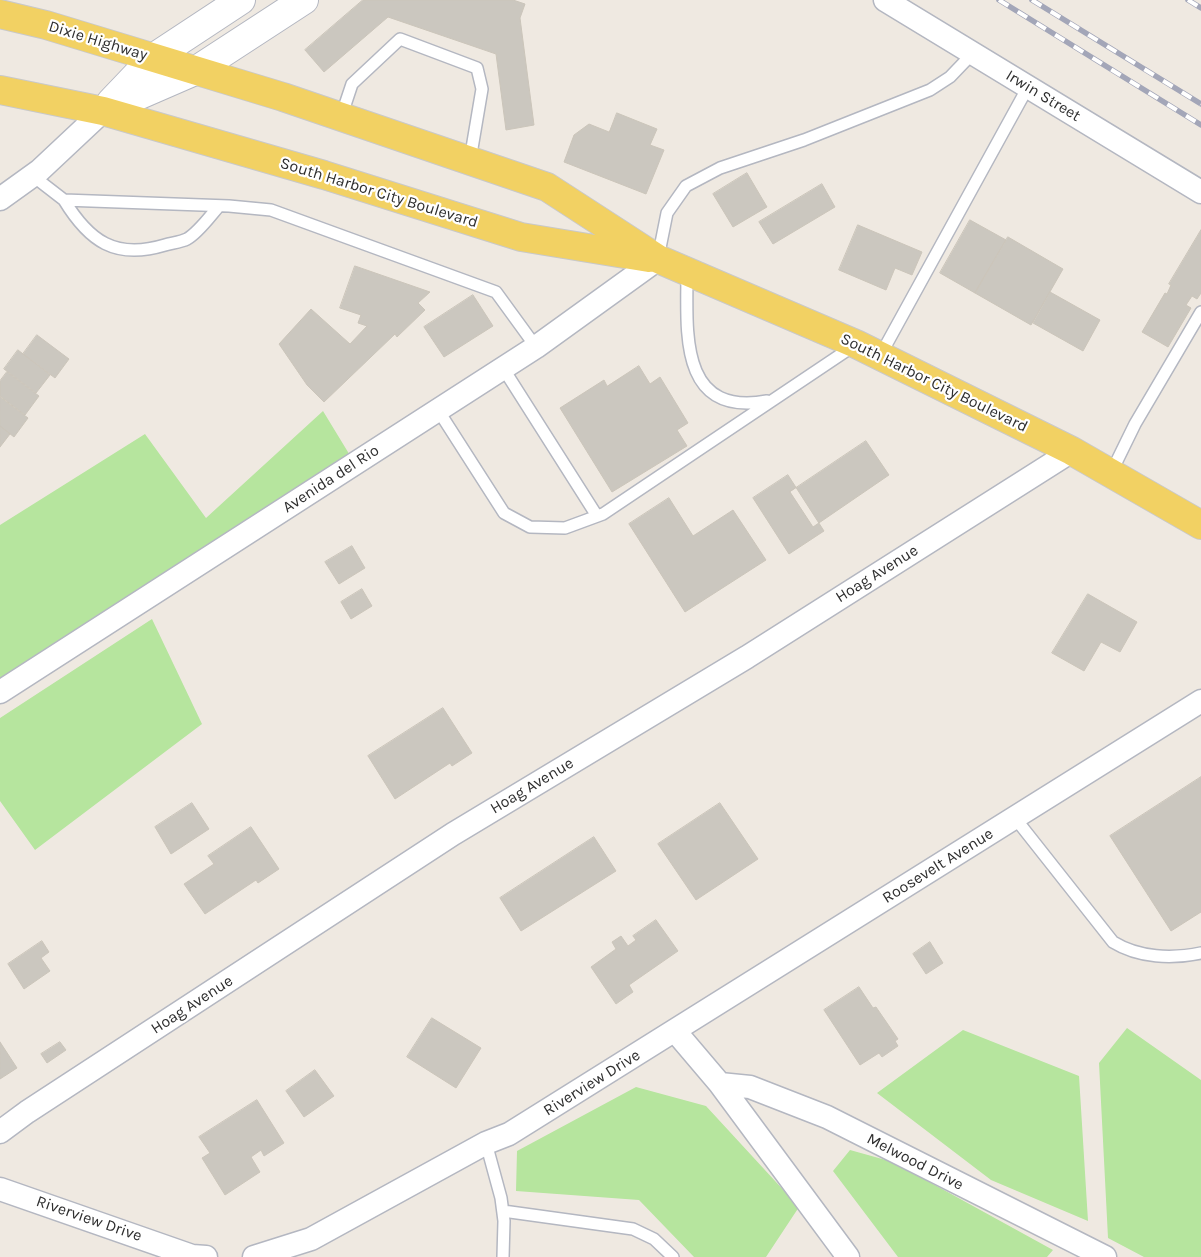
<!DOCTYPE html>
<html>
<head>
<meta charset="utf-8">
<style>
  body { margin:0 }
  canvas { display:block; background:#efe9e1 }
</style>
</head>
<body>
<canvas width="1201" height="1257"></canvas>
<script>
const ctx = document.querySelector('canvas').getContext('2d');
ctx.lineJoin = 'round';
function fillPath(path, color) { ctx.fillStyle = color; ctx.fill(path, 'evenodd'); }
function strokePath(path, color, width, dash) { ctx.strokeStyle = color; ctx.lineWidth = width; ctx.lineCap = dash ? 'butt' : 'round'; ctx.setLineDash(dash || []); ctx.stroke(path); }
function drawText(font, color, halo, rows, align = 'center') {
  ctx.font = font + ' Karla,sans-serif'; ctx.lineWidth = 4.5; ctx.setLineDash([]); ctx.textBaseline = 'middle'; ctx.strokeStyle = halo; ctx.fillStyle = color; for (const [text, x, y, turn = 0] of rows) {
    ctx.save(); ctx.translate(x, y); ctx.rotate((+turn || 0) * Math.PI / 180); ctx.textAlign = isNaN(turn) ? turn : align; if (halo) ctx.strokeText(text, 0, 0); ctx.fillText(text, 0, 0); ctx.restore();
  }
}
fillPath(new Path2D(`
  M323 411 351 457 0 684V525L145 434 206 518Z
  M152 619 202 724 35 850 0 801V718Z
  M1127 1028 1201 1080V1257H1144L1108 1238 1099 1063Z
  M963 1030 1079 1076 1088 1221 991 1180 877 1093Z
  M636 1087 706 1106 799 1207 766 1257H694L639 1200 516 1191 517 1151Z
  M850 1150 893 1162 1053 1250 1047 1257H898L833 1171Z`), '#b6e59e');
const building = new Path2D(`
  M363 0H513L525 4 520 18 534 125 506 130 496 54 388 17 324 72 305 50Z
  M617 113 657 129 650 145 664 150 646 194 564 162 574 135 589 124 609 132Z
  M747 173 767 207 733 227 713 194Z
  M822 184 835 207 773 244 759 222Z
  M970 220 1006 240 975 293 940 273Z
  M858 225 922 252 912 275 895 268 886 290 839 270Z
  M1201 230V293L1197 299 1192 296 1186 305 1191 308 1168 347 1142 332 1165 293 1167 294 1171 285 1169 284Z
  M1008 237 1063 269 1031 325 975 293Z
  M355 266 430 292 418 303 425 310 397 337 395 334 324 402 307 385 279 344 311 309 350 344 367 326 358 323 361 315 340 308Z
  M1050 292 1100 320 1083 351 1033 323Z
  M473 295 493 326 444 357 424 327Z
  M37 335 69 359 55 378 23 354Z
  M18 350 50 375 36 393 4 369Z
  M639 366 650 384 660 377 688 423 677 430 687 446 612 492 560 408 604 380 607 386Z
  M7 372 39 396 25 415 0 396V381Z
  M0 397 28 418 14 437 0 426Z
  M0 426 10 434 0 447Z
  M866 441 889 475 813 527 790 492Z
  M788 475 824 531 789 554 753 498Z
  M669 498 693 536 733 510 766 560 685 612 629 524Z
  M352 546 365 568 339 584 325 562Z
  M362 589 372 606 351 619 341 602Z
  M1088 594 1137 622 1120 652 1101 642 1084 671 1052 653Z
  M443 708 472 753 452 766 450 763 395 799 368 756Z
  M1201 777V912L1171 931 1110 836Z
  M192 803 209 829 171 854 155 827Z
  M720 803 758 859 696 900 658 844Z
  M251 827 279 869 258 883 256 880 205 914 184 884 214 864 208 856Z
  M594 837 616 871 521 931 500 898Z
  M656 920 678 951 629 985 633 992 616 1004 591 967 616 949 612 942 621 936 628 946 636 940 633 936Z
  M42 941 49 952 41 958 50 971 24 989 8 964Z
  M930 942 943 963 926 974 913 954Z
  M859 987 873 1008 876 1007 898 1039 895 1041 898 1046 882 1057 879 1053 860 1065 824 1010Z
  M432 1018 481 1048 456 1088 407 1057Z
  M0 1042 17 1068 0 1079Z
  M60 1042 66 1050 47 1063 41 1054Z
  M315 1070 334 1096 304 1117 286 1091Z
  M257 1100 284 1143 264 1156 261 1150 251 1157 260 1172 225 1195 202 1158 210 1153 199 1137Z`);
fillPath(building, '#cbc7bf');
strokePath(building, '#cbc5ba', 1);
const lane = new Path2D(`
  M341 117 352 84 400 39 477 68 482 89 470 160
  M33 176 64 200 229 206 271 210 496 292 536 347
  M64 200C89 241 115 260 165 245 172 243 181 242 187 239 199 232 210 216 219 206
  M658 258 667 213 686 186 720 168 804 140 930 90 950 77 973 53
  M687 272C687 331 678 417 767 401
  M880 356 1028 87
  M503 368 597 516
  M438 410 504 513 530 527 565 528 603 514 855 345
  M1111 473 1135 424 1201 312
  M1015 818 1113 942C1139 958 1172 959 1201 953
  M486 1143 501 1198 504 1221 503 1257
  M503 1211 633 1229 654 1239 673 1257`);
const street = new Path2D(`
  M885 0 1201 192
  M0 199 39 171 103 111
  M0 692 536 347 658 259
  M675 1031 720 1084 848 1257
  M720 1084 750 1087 827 1117 1105 1257
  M0 1132 27 1112 453 834 747 657 1072 451
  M0 1189 192 1256 206 1257
  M254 1257 311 1239 486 1143 509 1134 1201 701`);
const secondary = new Path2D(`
  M111 102 153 58 241 0
  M103 111 195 71 304 0`);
const primary = new Path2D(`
  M0 14 46 25 283 97 547 187 658 259 856 344 1072 451 1201 525
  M0 90 103 111 324 175 521 237 649 258`);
strokePath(lane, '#b4b7c1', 14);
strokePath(street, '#b4b7c1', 25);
strokePath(secondary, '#b4b7c1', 30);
strokePath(primary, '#c9c9c9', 30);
strokePath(lane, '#fff', 11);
strokePath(street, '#fff', 22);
strokePath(secondary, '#fff', 28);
strokePath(primary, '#f2d163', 28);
const rail = new Path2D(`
  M999 0 1201 125
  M1032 0 1201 104
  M1188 0 1201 8`);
strokePath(rail, '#a3a6b8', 5.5);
strokePath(rail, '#fff', 4, [11]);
drawText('16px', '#2e2e2e', '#fff', [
  ["Dixie Highway",98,41,17],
  ["Irwin Street",1043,96,31],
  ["South Harbor City Boulevard",379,193,17],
  ["South Harbor City Boulevard",934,383,26],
  ["Avenida del Rio",331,479,-33],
  ["Hoag Avenue",877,574,-32],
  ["Hoag Avenue",532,786,-31],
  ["Roosevelt Avenue",938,866,-32],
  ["Hoag Avenue",192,1005,-33],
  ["Riverview Drive",592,1083,-32],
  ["Melwood Drive",915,1162,27],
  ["Riverview Drive",89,1219,19]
]);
</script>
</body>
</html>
